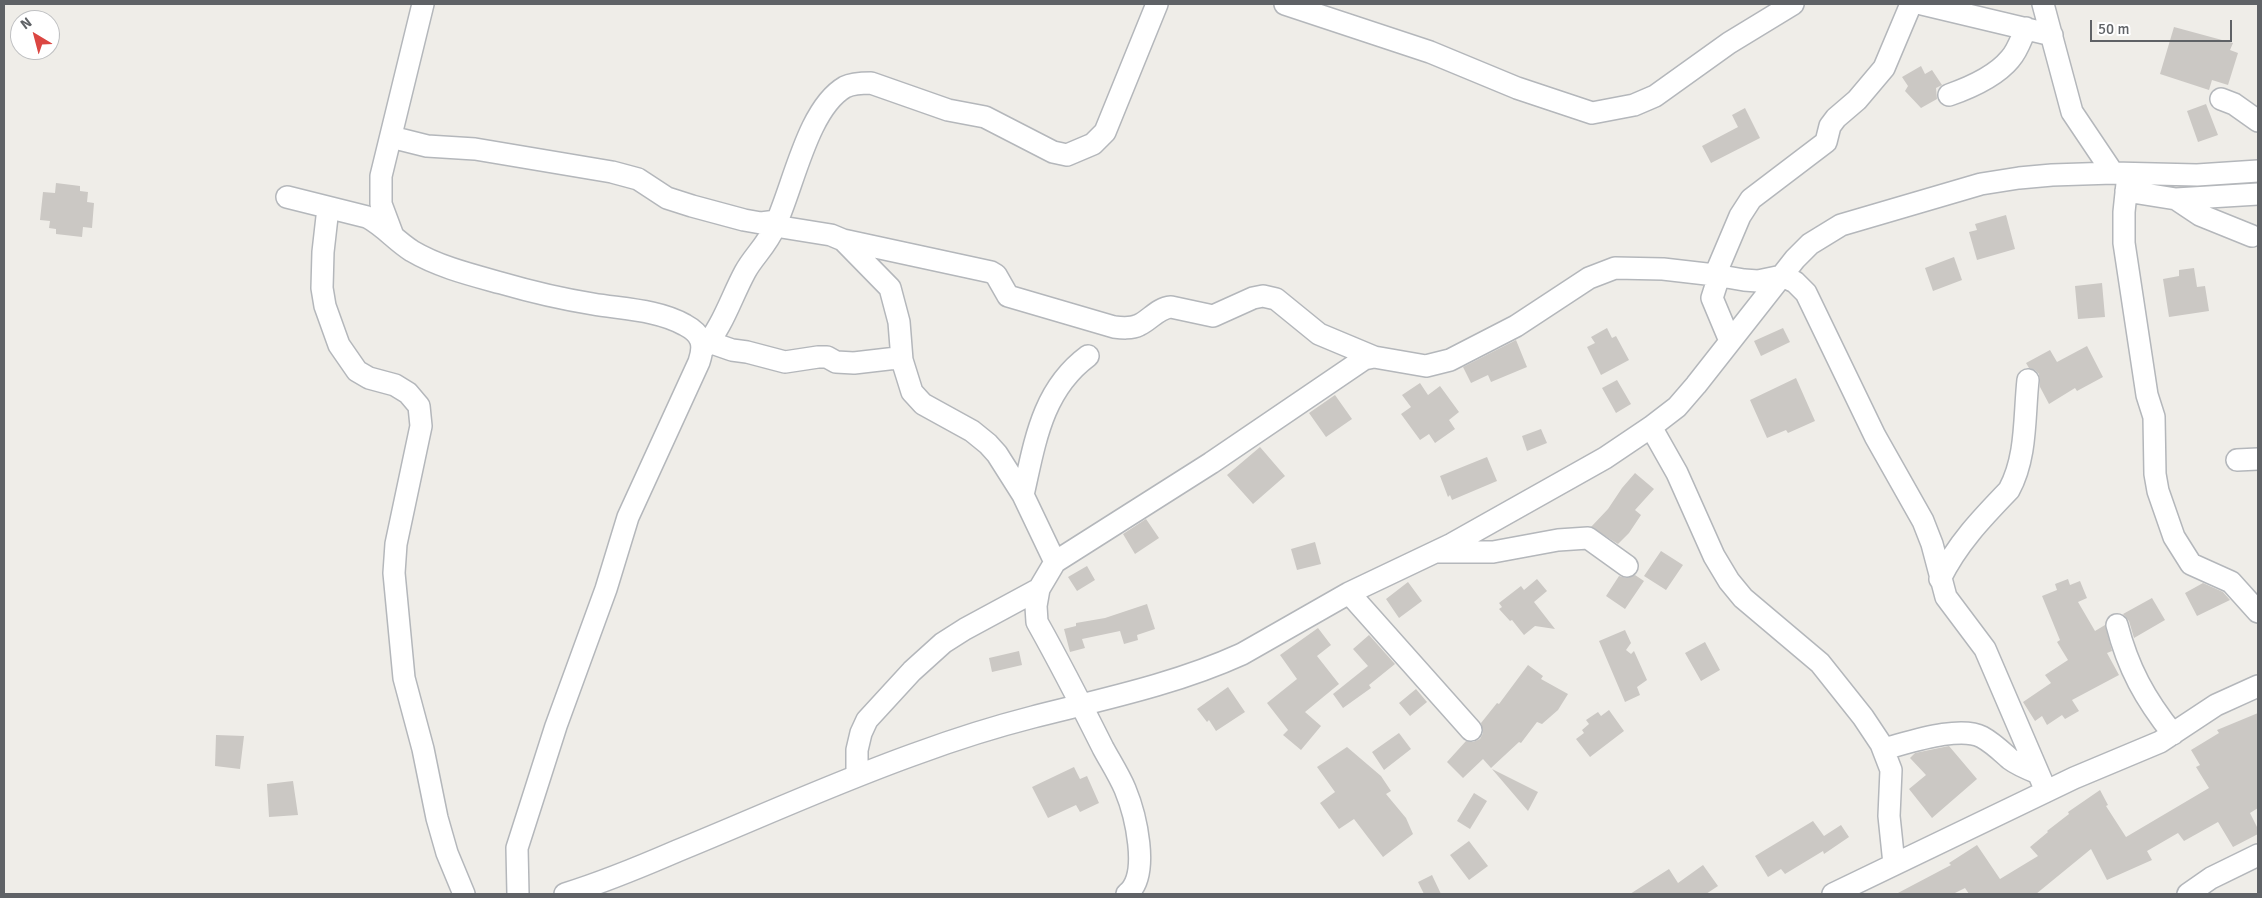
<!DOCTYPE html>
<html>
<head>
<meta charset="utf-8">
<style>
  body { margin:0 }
  #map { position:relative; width:2262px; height:898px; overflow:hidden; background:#efede8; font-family:Signika,sans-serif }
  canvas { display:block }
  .frame { position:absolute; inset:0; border:5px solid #5f6266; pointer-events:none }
  .north { position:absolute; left:10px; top:10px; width:50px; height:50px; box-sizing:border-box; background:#fff; border:1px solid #bfc0c2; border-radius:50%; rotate:323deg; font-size:14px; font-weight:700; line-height:20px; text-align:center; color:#5f6266 }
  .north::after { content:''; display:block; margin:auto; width:18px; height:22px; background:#db4642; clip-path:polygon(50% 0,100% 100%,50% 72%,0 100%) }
  .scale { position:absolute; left:2090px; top:20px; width:142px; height:22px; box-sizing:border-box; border:2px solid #5f6266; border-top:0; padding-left:6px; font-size:15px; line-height:18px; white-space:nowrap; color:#5f6266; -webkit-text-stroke:4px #fff; paint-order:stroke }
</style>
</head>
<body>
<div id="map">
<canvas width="2262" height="898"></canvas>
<div class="frame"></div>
<div class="north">N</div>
<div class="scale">50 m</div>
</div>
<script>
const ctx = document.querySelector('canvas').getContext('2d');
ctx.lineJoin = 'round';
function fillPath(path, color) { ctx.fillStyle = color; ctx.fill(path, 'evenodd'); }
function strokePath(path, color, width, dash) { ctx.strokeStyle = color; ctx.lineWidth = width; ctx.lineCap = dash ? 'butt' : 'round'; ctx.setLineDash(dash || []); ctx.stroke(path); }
fillPath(new Path2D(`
  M2174 27 2233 43 2230 50 2238 53 2228 85 2212 80 2209 90 2160 74Z
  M1921 66 1925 74 1932 70 1942 85 1936 88 1937 99 1921 108 1905 91 1908 86 1902 77Z
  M2206 104 2218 135 2198 142 2187 111Z
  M1745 108 1760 138 1711 163 1702 146 1738 127 1732 115Z
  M56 183 80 186V191L88 192 87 202 94 203 92 228 83 227 82 237 56 234V229L49 228 50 221 40 220 43 192 55 193Z
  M2006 215 2015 249 1977 260 1969 232 1977 230 1975 224Z
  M1954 257 1962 280 1933 291 1925 268Z
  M2194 268 2197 287 2205 286 2209 311 2169 317 2163 279 2179 276V270Z
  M2102 283 2105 317 2078 319 2075 286Z
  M1607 328 1612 338 1616 336 1629 360 1601 375 1587 347 1595 343 1591 337Z
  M1783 328 1790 342 1761 356 1754 341Z
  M1516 340 1527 367 1491 382 1488 375 1471 383 1463 367Z
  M2087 346 2103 377 2077 391 2075 388 2049 404 2040 387 2039 374 2035 370 2029 368 2026 363 2050 350 2057 362Z
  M1796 378 1815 421 1788 433 1786 430 1767 438 1750 400Z
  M1617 380 1631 404 1616 413 1602 388Z
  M1420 383 1428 395 1440 386 1459 412 1449 420 1455 429 1435 443 1429 434 1420 440 1401 414 1411 407 1402 395Z
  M1335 395 1352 419 1326 437 1309 413Z
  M1541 429 1547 443 1527 451 1522 436Z
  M1260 447 1285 476 1253 504 1227 475Z
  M1487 457 1497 481 1452 500 1450 495 1448 497 1440 476Z
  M1635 473 1654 489 1635 510 1641 515 1629 533 1618 544 1591 527 1608 509 1622 488Z
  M1146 519 1159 538 1135 554 1123 534Z
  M1315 542 1321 564 1297 570 1291 549Z
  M1661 551 1683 565 1666 590 1644 576Z
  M1087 566 1095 580 1077 591 1068 577Z
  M1635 575 1644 581 1625 609 1606 596 1619 576 1626 578Z
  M1537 579 1547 591 1534 602 1555 629 1535 626 1524 635 1512 620 1510 621 1499 609 1502 607 1499 603 1521 586 1524 590Z
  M2068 579 2070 585 2080 581 2087 598 2078 602 2095 631 2105 625 2112 651 2107 653 2119 675 2072 700 2079 711 2065 719 2062 715 2047 725 2042 716 2035 721 2023 702 2051 683 2045 675 2068 660 2057 642 2060 640 2042 596 2057 590 2055 584Z
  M1408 582 1422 601 1399 618 1386 599Z
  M2203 583 2223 592 2230 600 2197 616 2185 593Z
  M2152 598 2165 620 2134 638 2129 621 2123 614Z
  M1147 604 1155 629 1137 635 1138 640 1124 644 1120 631 1082 639 1085 648 1070 652 1064 629 1076 626V623L1105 618Z
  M1318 628 1331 645 1317 656 1339 684 1305 712 1321 726 1301 750 1283 735 1288 730 1267 703 1297 679 1280 655Z
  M1625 630 1631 643 1626 650 1631 654 1634 651 1647 680 1637 687 1640 695 1625 702 1599 641Z
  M1369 635 1395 664 1369 685 1371 688 1343 708 1333 694 1368 666 1353 649Z
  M1705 642 1720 670 1701 681 1685 653Z
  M1019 651 1022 665 992 672 989 658Z
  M1528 665 1543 676 1541 679 1568 694 1558 710 1542 724 1537 722 1521 743 1519 742 1491 768 1483 759 1463 778 1447 762 1466 741 1473 742 1480 739 1483 733 1481 723 1497 703 1499 704Z
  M1228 687 1245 712 1216 731 1209 720 1207 722 1197 709Z
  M1416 689 1427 702 1410 716 1399 703Z
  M1609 710 1624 731 1590 757 1576 739 1584 733 1582 730 1589 724 1586 720 1598 712 1601 716Z
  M2258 713V808L2250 813 2258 829V834L2233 847 2218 822 2184 841 2178 833 2147 851 2152 860 2107 880 2091 849 2036 894H1969L1965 888 1953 894H1896L1951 865 1949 863 1977 845 2000 879 2038 856 2030 847 2048 832 2047 831 2069 814 2068 812 2100 790 2108 805 2106 806 2126 837 2209 788 2196 767 2200 765 2191 750 2219 733 2217 730Z
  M1399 733 1411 749 1384 770 1372 752Z
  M216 735 244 736 240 769 215 766Z
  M1949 746 1977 779 1932 818 1909 789 1926 775 1910 758 1915 753Z
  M1347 747 1381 776 1391 791 1386 794 1406 818 1413 834 1383 857 1354 819 1339 829 1320 803 1335 792 1317 767Z
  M1074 767 1080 779 1087 776 1099 803 1080 812 1076 805 1048 818 1032 787Z
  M1492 769 1538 792 1528 811Z
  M293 781 298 815 269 817 267 784Z
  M1474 793 1487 801 1470 829 1457 821Z
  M1813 821 1824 836 1841 825 1849 837 1824 854 1823 851 1785 874 1781 869 1768 877 1755 856Z
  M1469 841 1488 866 1469 880 1450 855Z
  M1703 865 1718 886 1706 894H1630L1669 869 1678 883Z
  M1432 875 1441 894H1424L1418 882Z`), '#cbc8c4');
const street = new Path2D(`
  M1285 4 1430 52 1517 88 1592 113 1634 105 1655 96 1729 43 1793 4
  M1922 4 2052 35
  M2043 4 2072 112 2113 173
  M1949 95C1969 88 1996 76 2010 59 2018 50 2021 39 2026 28
  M2221 99 2234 104 2258 121
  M391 137 427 146 475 149 612 172 638 179 667 198 692 206 744 220 761 223 777 221
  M2128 174 2124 212V243L2147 395 2154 417 2155 474 2158 491 2174 537 2191 564 2231 582 2258 612
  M2126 191 2176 199 2258 194
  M287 197 367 217C384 226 396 241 412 251 439 267 472 275 501 283 532 292 562 299 593 304 623 309 659 310 685 325 702 334 705 344 699 362L628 517 606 589 556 726 517 848 518 894
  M2176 199 2200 215 2252 236
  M328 208 323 252 322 288 325 306 339 345 357 371 369 378 395 385 408 393 419 406 421 426 396 544 394 573 404 678 423 749 437 818 447 853 464 894
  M775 226 831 235 843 240 890 288 899 322 902 360 912 392 923 404 972 431 988 444 997 454 1023 495 1055 562
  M393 236 381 204V176L423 4
  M843 240 991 272 996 275 1008 296 1114 327C1122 328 1131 329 1139 325 1150 320 1158 308 1171 307L1213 316 1253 298 1263 296 1276 299 1319 334 1374 357
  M1715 275 1740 216 1751 199 1826 142 1830 126 1836 118 1857 100 1884 68 1911 4
  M1719 276 1712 298 1730 341
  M709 342 732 350 747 352 785 362 818 357H827L836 362 854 363 897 358 902 360
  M703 349C723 326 731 298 745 272 753 257 767 245 774 228 793 189 807 109 845 87 853 83 863 83 871 83L948 110 985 117 1053 152 1067 155 1093 144 1105 132 1157 4
  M1651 427 1677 473 1714 556 1729 581 1743 598 1820 663 1863 717 1881 744 1891 770 1889 816 1894 864
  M2237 460 2258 459
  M1023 495C1035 442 1042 390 1088 356
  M1437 552H1493L1558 540 1588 538 1627 566
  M1940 579C1957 544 1982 518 2009 490 2027 457 2024 417 2028 380
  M1349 593 1471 730
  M2117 625C2128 668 2145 699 2173 734
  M1883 749C1908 743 1959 725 1982 737 1993 743 2001 751 2010 759 2018 765 2028 769 2038 773
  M857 774V750L861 733 867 720 912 671 943 643 965 629 1039 589
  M565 894C604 882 640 867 677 851 758 818 836 782 918 753 956 739 994 727 1033 717 1104 699 1176 684 1242 654L1349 593 1452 544 1605 458 1651 427 1677 407 1696 385 1795 259 1810 244 1841 225 1981 184 2019 178 2052 175 2113 173 2197 175 2258 171
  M1127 894C1151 875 1135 813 1125 789 1119 775 1110 761 1103 748 1082 706 1060 663 1037 622L1036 606 1039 589 1055 562 1211 463 1364 359 1374 357 1426 366 1450 360 1516 326 1589 278 1615 268 1663 269 1715 275 1744 280 1758 281 1782 276 1795 282 1806 293 1875 436 1923 521 1932 544 1946 597 1985 649 2046 791
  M1833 894 2074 778 2160 742 2216 705 2258 686
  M2188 894 2211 878 2258 855`);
strokePath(street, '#b4b7bb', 24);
strokePath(street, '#fff', 21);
</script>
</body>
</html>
